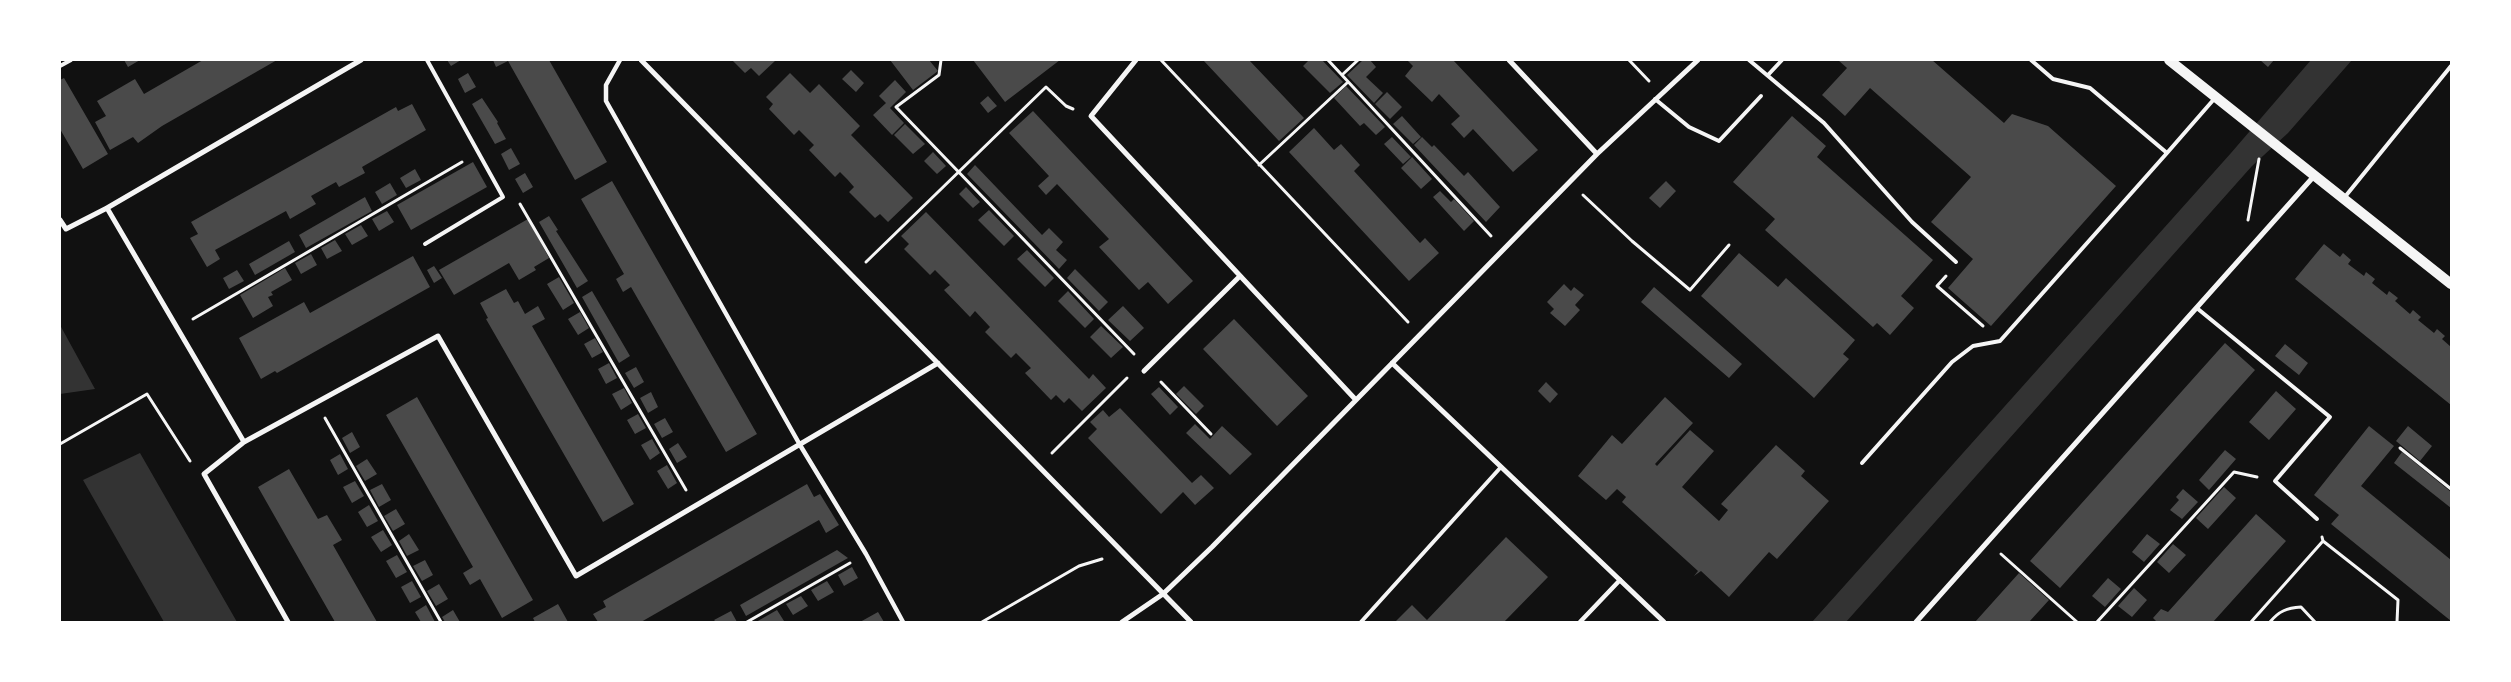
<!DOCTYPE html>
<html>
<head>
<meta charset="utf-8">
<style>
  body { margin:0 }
  #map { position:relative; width:2511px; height:682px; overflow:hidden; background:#111; font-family:"DM Sans",sans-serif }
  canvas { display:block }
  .frame { position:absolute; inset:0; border:61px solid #fff; pointer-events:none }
</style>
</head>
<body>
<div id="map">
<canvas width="2511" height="682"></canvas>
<div class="frame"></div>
</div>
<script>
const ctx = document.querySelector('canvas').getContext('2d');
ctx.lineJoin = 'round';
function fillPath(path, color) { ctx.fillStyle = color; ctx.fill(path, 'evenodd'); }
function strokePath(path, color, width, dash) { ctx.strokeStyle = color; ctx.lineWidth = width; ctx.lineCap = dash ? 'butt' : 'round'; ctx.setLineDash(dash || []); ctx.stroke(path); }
fillPath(new Path2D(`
  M2311 60H2352L2288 133 2252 166 1846 622H1812L2231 153Z
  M60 325 95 389 60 394Z
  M140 453 237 622H164L83 480Z`), '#333');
fillPath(new Path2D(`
  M124 60H140L128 67Z
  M203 60H277L162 126 138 143 133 137 110 150 95 122 106 116 97 101 135 79 144 94Z
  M447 60H461L451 66Z
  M493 60H549L607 162 575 180 508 61 496 67Z
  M732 60H776L759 76 751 68 745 73Z
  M890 60H929L938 71 913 90Z
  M973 60H1060L1005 102Z
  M1203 60H1249L1304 118 1279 141Z
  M1306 60H1322L1343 82 1330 93 1303 66 1308 61Z
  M1363 60H1370L1376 67 1366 77 1383 93 1374 103 1347 75Z
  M1407 60H1453L1538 150 1513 172 1473 129 1464 138 1451 124 1460 116 1439 94 1432 102 1405 76 1413 66Z
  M1838 60H1932L2004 123 2012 114 2048 126 2116 186 1991 326 1948 288 1973 259 1931 222 1971 177 1870 88 1845 116 1822 95 1847 68Z
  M2260 60H2274L2268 67Z
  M851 70 864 83 856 92 842 79Z
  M468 73 476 87 465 93 458 79Z
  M790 73 810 93 819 84 860 126 851 135 913 198 888 222 880 214 875 218 849 192 854 187 847 179 840 172 835 177 809 150 814 145 799 130 794 135 769 109 773 104 766 97Z
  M64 78 108 154 83 169 60 129V80Z
  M895 80 906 92 890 108 904 123 892 135 873 115 886 103 879 96Z
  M1346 86 1385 127 1376 135 1364 123 1360 126 1334 98Z
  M1387 92 1402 107 1390 119 1375 104Z
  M988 96 997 106 988 113 980 103Z
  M482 98 498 122 497 123 506 139 495 144 472 104Z
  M412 104 426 130 362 167 365 173 339 187 336 182 311 196 316 204 290 219 286 211 215 250 220 259 207 267 190 238 198 234 191 222 396 107 398 111Z
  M1033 111 1193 281 1168 304 1148 282 1139 290 1099 247 1109 239 1057 184 1046 195 1038 186 1049 176 1009 133Z
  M1402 116 1421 137 1413 144 1393 124Z
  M1792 116 1826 146 1817 157 1933 260 1901 296 1914 308 1890 335 1877 323 1873 327 1765 230 1775 219 1733 182Z
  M905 124 925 144 913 154 894 135Z
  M1314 128 1334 150 1341 144 1360 165 1354 171 1420 243 1425 238 1439 253 1409 281 1289 152Z
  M1392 137 1411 157 1403 164 1384 144Z
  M1422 137 1432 147 1434 145 1464 176 1468 172 1500 207 1486 222 1414 145Z
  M511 148 520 164 509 170 501 154Z
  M933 152 946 166 937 174 924 161Z
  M1412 157 1432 179 1421 189 1401 168Z
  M473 162 487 187 411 230 397 205Z
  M975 165 1042 235 1049 228 1063 242 1056 250 1067 260 1059 269 967 174Z
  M415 169 421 180 406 188 400 178Z
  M525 173 533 187 523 193 515 179Z
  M612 181 757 434 726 452 631 287 623 292 616 279 624 274 581 199Z
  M1666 181 1676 191 1660 208 1649 198Z
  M390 183 397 195 382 204 375 192Z
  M966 187 980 202 973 208 959 194Z
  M1440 191 1451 202 1454 199 1474 221 1464 231 1433 197Z
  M365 197 372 211 306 248 299 235Z
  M989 210 1014 236 1004 246 978 220Z
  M387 211 394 222 379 231 372 219Z
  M926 212 1089 379 1093 374 1106 388 1082 411 1069 398 1064 403 1056 395 1051 400 1025 373 1031 368 1016 353 1011 358 985 332 990 327 975 311 970 317 944 290 950 285 935 270 930 275 904 249 909 244 901 236Z
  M549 216 558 230 556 231 588 281 577 288 539 222Z
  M528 219 549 258 534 267 536 270 519 280 509 263 454 295 439 270Z
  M361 225 368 236 352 245 345 234Z
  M335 240 342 251 327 259 321 248Z
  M289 241 295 252 255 275 249 264Z
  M2324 244 2340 257 2343 253 2351 260 2348 264 2364 276 2366 272 2375 279 2372 283 2387 295 2389 291 2398 298 2395 301 2410 314 2413 310 2421 317 2418 320 2434 333 2437 329 2445 336 2442 339 2451 347V405L2295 279Z
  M1027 250 1054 278 1045 287 1017 259Z
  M1739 253 1778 287 1786 278 1855 340 1843 354 1849 359 1814 398 1701 296Z
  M311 254 317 265 301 274 295 263Z
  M413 256 430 287 277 373 275 371 261 379 239 338 304 302 310 313Z
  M434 266 442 278 434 283 427 270Z
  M285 268 292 280 271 292 273 295 268 297 273 306 253 318 240 295Z
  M1075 269 1108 302 1099 311 1067 278Z
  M237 270 244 281 229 289 223 278Z
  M559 277 574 303 563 310 547 284Z
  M1564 284 1571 291 1574 287 1584 295 1575 305 1580 310 1565 326 1550 313 1554 309 1547 302Z
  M1654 287 1742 364 1729 378 1641 302Z
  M506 289 514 303 518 301 525 314 538 306 545 319 532 326 634 504 603 522 486 319 488 318 480 303Z
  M592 291 630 356 619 363 582 297Z
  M1068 291 1094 319 1085 328 1058 301Z
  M1123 306 1144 328 1130 341 1108 320Z
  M580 312 589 328 578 335 568 319Z
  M1234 319 1308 396 1277 426 1203 349Z
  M1101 326 1123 347 1111 358 1090 337Z
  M595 338 603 352 592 358 584 344Z
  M2225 343 2255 370 2060 588 2030 561Z
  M2285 344 2308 363 2299 375 2275 356Z
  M609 363 617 378 606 384 598 369Z
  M636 367 644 382 634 388 625 373Z
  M1546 382 1558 394 1550 403 1538 391Z
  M1184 386 1204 406 1196 414 1176 394Z
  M1159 387 1178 407 1170 415 1151 394Z
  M624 388 632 403 621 410 612 394Z
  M2276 391 2296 409 2269 440 2249 422Z
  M651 392 658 407 648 413 640 398Z
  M417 397 533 600 502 618 480 579 470 585 463 573 473 567 386 415Z
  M1665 397 1693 423 1655 464 1657 466 1690 430 1714 451 1682 487 1719 521 1728 510 1721 504 1776 445 1805 471 1801 476 1829 501 1777 559 1769 552 1729 597 1701 571 1694 576 1698 571 1622 502 1626 497 1617 489 1606 500 1578 476 1612 435 1622 444Z
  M1120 408 1192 483 1201 475 1214 488 1195 505 1183 492 1161 514 1088 438 1097 429 1090 422 1103 410 1109 417Z
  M638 414 646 428 635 434 627 420Z
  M665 418 673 432 662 438 654 424Z
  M1195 424 1210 439 1222 426 1252 454 1230 475 1186 433Z
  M2369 426 2394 446 2361 486 2451 560V621L2331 524 2339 515 2314 495Z
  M2408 426 2432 446 2420 461 2396 441Z
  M352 432 360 447 350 453 342 438Z
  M652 439 660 453 650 460 641 445Z
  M678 443 687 457 677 463 669 449Z
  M2225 450 2236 459 2209 490 2199 480Z
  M2402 452 2451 492V508L2394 463Z
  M340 454 348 469 338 475 330 460Z
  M367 459 377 474 365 481 356 466Z
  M667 465 677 483 668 489 657 471Z
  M289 469 318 519 327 515 342 540 333 545 377 622H335L287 538 258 487Z
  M355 481 364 496 352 503 343 487Z
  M382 484 391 500 379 507 370 490Z
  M807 484 814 497 820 494 839 525 826 533 819 520 641 622H598L593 614 606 607 603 601Z
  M2224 487 2236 498 2208 529 2196 518Z
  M2183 489 2198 502 2182 519 2170 510 2179 500 2176 497Z
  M369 505 378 521 367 527 358 512Z
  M396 509 405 524 393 531 384 516Z
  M2256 514 2286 541 2213 622H2157L2153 618 2161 609 2168 612Z
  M383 530 392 545 381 552 371 537Z
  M409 534 419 550 407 556 399 541Z
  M2147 534 2160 544 2144 562 2132 552Z
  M1506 537 1548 577 1504 622H1395L1412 605 1427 620Z
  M2173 544 2186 555 2169 573 2157 562Z
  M837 550 848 558 746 616 740 605Z
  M397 555 407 572 396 578 386 561Z
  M425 560 433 575 422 581 413 566Z
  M852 567 858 578 844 586 838 575Z
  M2019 573 2049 600 2029 622H1975Z
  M2108 578 2121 589 2105 607 2092 596Z
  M412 581 421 597 410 603 401 587Z
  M827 581 834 592 818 601 811 590Z
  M439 584 448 599 436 606 427 591Z
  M2134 588 2147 600 2132 617 2118 606Z
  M801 596 808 606 793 615 786 604Z
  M558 604 568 622H535L533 618Z
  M426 605 435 622H421L415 612Z
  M453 610 460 622H445L442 617Z
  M777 610 784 621 782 622H756Z
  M731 611 737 622H716L714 620Z
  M878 612 884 622H860Z`), '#4a4a4a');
strokePath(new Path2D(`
  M941 60 939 75 896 107 1134 354
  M1161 60 1408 322
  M1328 60 1491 236
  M1629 60 1649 81
  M1342 75 1358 60
  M1259 165 1348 82
  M1583 195 1632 241 1690 290 1729 245
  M520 204 686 490
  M2248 220 2259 159
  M866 262 1046 87 1066 106 1073 109
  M1946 276 1937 286 1983 326
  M193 319 462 162
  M1161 382 1211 434
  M325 418 441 622
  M60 444 147 394 190 461
  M2400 448 2451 489
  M1052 453 1127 378
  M2322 537 2323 541 2398 600 2397 622
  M2001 554 2077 622
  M747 622 850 563
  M982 622 1079 566 1102 559
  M2097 622 2234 472 2257 477
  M2251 622 2323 541
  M2270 622C2279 611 2287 608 2301 607L2315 622`), '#f5f5f5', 3);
strokePath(new Path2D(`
  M1749 60 1824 123 1912 222 1956 262
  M2031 60 2053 79 2090 88 2167 153 2215 98
  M60 66 71 60
  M1768 75 1782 60
  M1655 99 1689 127 1719 141 1761 96
  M2344 198 2451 66
  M425 244 503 197 427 60
  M2198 309 2330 417 2275 481 2317 519
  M1862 463 1952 362 1973 346 2000 341 2167 153
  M1361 622 1501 467`), '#f5f5f5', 4);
strokePath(new Path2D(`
  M620 60 606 85V101L800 445 866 554 903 622
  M1580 622 1620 580`), '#f5f5f5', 4.5);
strokePath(new Path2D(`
  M641 60C825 247 1007 436 1191 622
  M1136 60 1091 116 1355 399
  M1509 60 1597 154
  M107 208 244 442
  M60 220 66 229 107 208 361 60
  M1392 363 1664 622
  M1144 371 1239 277
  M288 622 204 474 244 442 438 336 576 576 938 363
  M1122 622 1163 594 1212 547 1597 154 1698 60
  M1916 622 2315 175`), '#f5f5f5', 5);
strokePath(new Path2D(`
  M2169 60 2451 284`), '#f5f5f5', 10);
</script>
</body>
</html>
